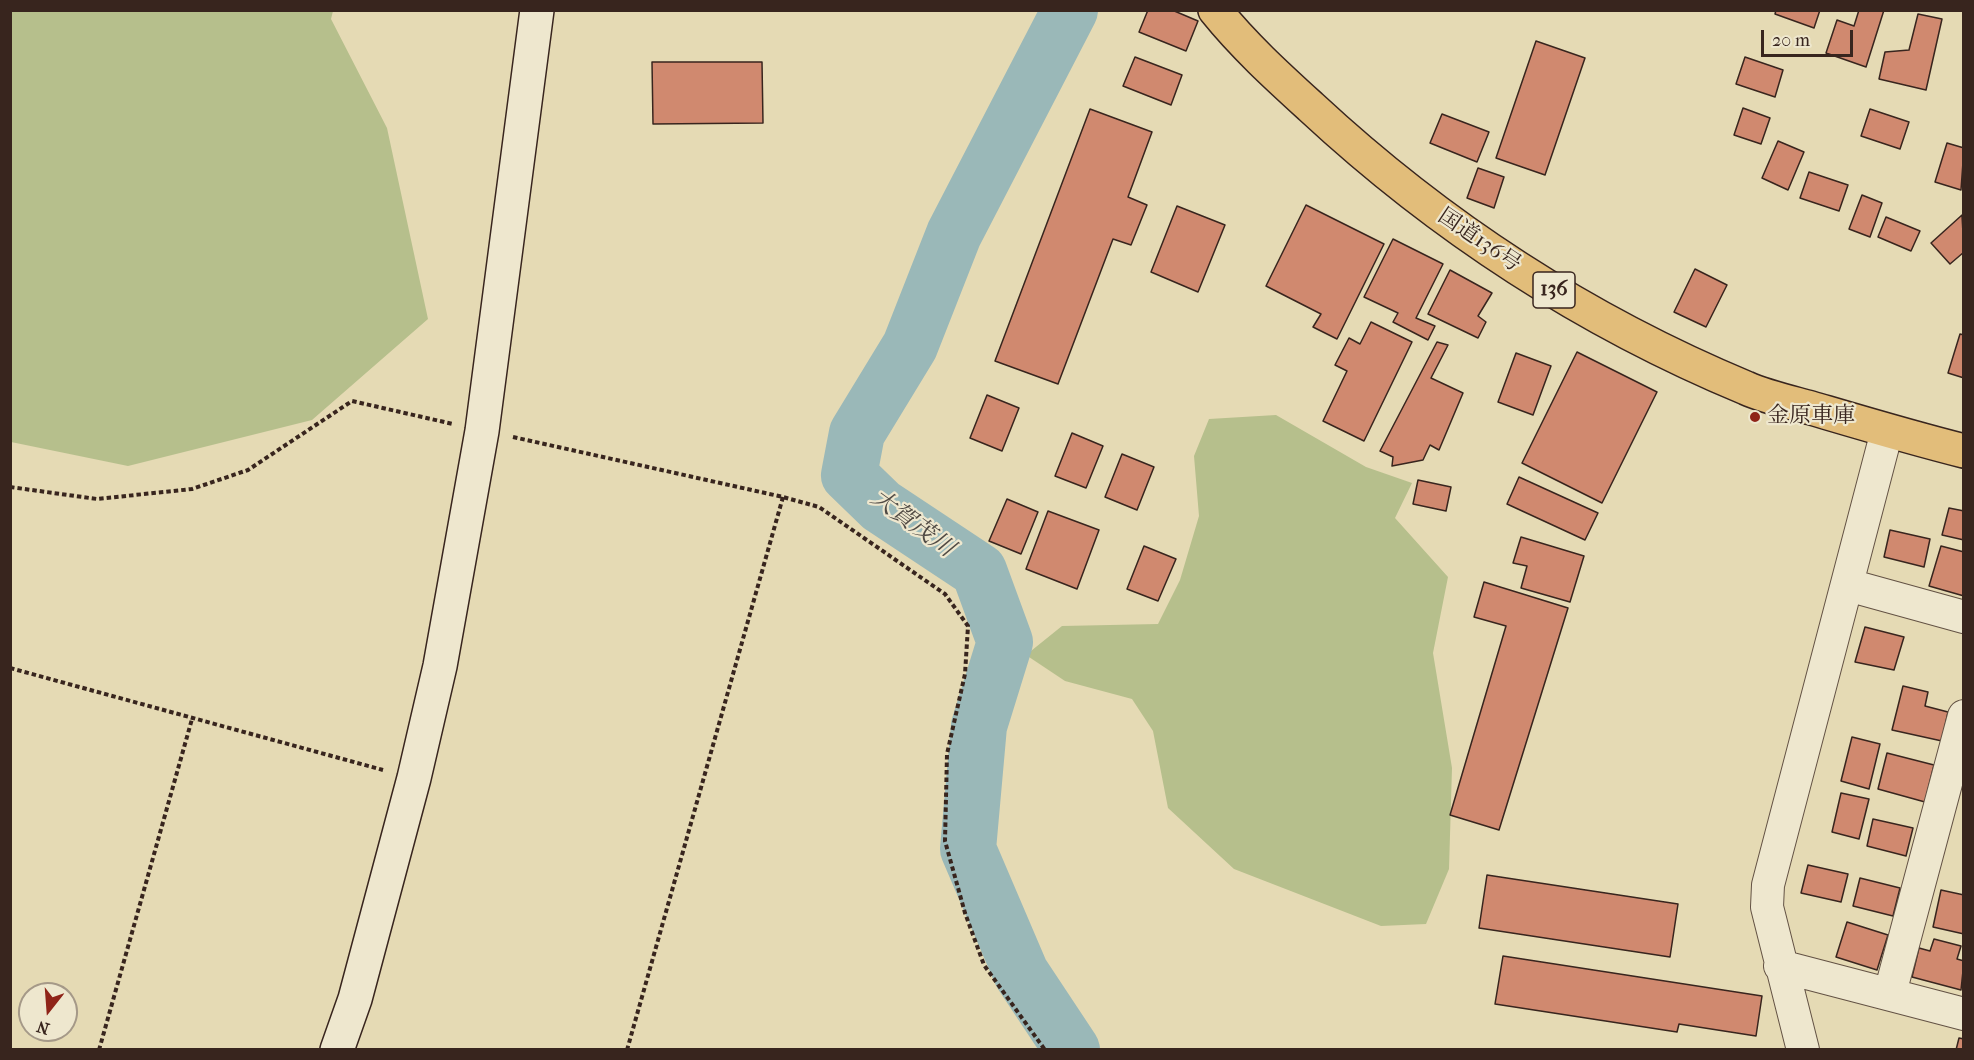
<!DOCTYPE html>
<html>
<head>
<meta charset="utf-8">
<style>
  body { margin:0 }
  #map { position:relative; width:1974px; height:1060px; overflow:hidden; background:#e5dab4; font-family:"IM FELL French Canon",serif }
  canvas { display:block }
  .frame { position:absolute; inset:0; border:12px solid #38251e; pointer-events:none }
  .north { position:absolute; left:18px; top:982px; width:60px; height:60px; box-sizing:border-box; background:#eee7ce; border:2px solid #a59988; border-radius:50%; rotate:197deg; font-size:16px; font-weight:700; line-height:24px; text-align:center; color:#38251e }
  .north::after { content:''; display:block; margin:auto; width:21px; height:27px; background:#8f2418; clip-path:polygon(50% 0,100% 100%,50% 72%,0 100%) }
  .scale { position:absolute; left:1761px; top:30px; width:92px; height:27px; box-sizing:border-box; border:3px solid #38251e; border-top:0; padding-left:8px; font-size:18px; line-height:21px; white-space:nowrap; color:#38251e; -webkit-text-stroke:4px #eee7ce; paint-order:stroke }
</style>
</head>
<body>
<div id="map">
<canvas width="1974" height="1060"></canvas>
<div class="frame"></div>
<div class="north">N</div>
<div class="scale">20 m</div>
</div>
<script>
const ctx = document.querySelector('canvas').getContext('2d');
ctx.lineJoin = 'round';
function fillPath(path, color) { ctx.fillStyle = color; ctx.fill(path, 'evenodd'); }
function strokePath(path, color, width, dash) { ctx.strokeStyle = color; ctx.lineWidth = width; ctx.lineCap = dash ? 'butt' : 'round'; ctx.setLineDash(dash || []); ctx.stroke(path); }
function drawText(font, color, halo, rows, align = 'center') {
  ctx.font = font + ' "IM FELL French Canon","Noto Serif JP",serif'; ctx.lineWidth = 4.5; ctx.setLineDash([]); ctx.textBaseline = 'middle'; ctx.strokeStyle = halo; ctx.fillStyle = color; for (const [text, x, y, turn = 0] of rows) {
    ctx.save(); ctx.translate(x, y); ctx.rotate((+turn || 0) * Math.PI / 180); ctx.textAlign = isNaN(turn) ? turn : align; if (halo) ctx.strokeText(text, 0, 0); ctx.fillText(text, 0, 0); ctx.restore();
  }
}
fillPath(new Path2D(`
  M10 11H333L331 19 387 128 428 319 312 420 128 466 11 442Z
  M1276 415 1366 467 1412 483 1395 518 1448 577 1433 653 1452 768 1449 869 1426 924 1381 926 1234 869 1168 808 1153 731 1132 699 1065 681 1026 655 1062 626 1158 624 1180 580 1199 516 1194 456 1209 419Z`), '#b6bf8c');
strokePath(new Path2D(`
  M1070 10 954 234 910 346 857 433 849 475 881 506 979 571 1005 642 979 726 968 849 1021 973 1072 1050`), '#9ab8b8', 56);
const building = new Path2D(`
  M1148 10H1172L1198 21 1186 51 1139 32Z
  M1776 10H1820L1814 28 1775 14Z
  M1859 10H1884L1866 67 1826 53 1837 20 1854 26Z
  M1918 14 1942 19 1926 90 1879 79 1885 52 1909 50Z
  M1536 41 1585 58 1545 175 1496 158Z
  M1135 57 1182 75 1171 105 1123 86Z
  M1745 57 1783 70 1775 97 1736 84Z
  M652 62H762L763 123 653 124Z
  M1743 108 1770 118 1761 144 1734 135Z
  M1090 109 1152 132 1128 197 1147 205 1131 245 1113 239 1058 384 995 361Z
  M1870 109 1909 122 1900 149 1861 136Z
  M1442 114 1489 132 1477 162 1430 143Z
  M1778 141 1804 152 1788 190 1762 178Z
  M1947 143 1964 148 1961 190 1935 182Z
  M1478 168 1504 177 1494 208 1467 198Z
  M1809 172 1848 185 1839 211 1800 198Z
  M1862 195 1882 203 1870 237 1849 229Z
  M1306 205 1384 244 1337 339 1313 327 1321 314 1266 286Z
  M1177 206 1225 225 1198 292 1151 272Z
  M1962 215 1964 252 1950 264 1931 243Z
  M1886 217 1920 231 1911 251 1878 237Z
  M1393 239 1443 264 1416 318 1435 326 1428 340 1393 322 1398 313 1364 297Z
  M1695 269 1727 285 1706 327 1674 312Z
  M1450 270 1492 293 1478 316 1486 322 1478 338 1428 314Z
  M1371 322 1412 342 1364 441 1323 421 1347 371 1335 365 1349 338 1360 344Z
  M1960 334 1964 335V378L1948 373Z
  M1437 342 1448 345 1431 378 1463 393 1439 450 1430 445 1423 460 1392 466 1393 457 1380 451Z
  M1577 352 1657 392 1602 503 1522 463Z
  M1516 353 1551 366 1533 415 1498 402Z
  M987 395 1019 408 1002 451 970 438Z
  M1072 433 1103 446 1086 488 1055 476Z
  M1122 454 1154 467 1137 510 1105 497Z
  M1519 477 1598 513 1585 540 1507 504Z
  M1418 480 1451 487 1446 511 1413 504Z
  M1007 499 1038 512 1021 554 989 541Z
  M1949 508 1964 511V540L1942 535Z
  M1048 511 1099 530 1077 589 1026 569Z
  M1890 530 1930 539 1924 567 1884 557Z
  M1521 537 1584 556 1570 602 1521 588 1527 566 1513 563Z
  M1144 546 1176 559 1158 601 1127 589Z
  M1941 546 1964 552V596L1929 586Z
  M1484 582 1568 608 1499 830 1450 815 1506 626 1474 617Z
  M1865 627 1904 637 1894 670 1855 662Z
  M1903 686 1928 692 1925 706 1948 712 1942 741 1892 730Z
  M1852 737 1880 744 1869 789 1841 781Z
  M1887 753 1934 765 1925 802 1878 789Z
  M1841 793 1869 799 1859 839 1832 832Z
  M1873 819 1913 828 1906 856 1867 846Z
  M1808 865 1848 874 1841 902 1801 893Z
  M1487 875 1678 904 1670 957 1479 928Z
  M1860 878 1900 888 1893 916 1853 906Z
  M1941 890 1964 895V934L1933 927Z
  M1847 922 1888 935 1877 970 1836 957Z
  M1934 939 1961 946 1957 959 1964 961 1961 990 1912 977 1919 948 1930 951Z
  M1503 956 1762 996 1756 1036 1679 1024 1677 1032 1495 1004Z
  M1959 1038 1964 1039V1050H1956Z`);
fillPath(building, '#d0896f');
strokePath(building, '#38251e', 1.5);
const street = new Path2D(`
  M1848 585 1964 617
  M1780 966 1964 1014
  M1890 993 1964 716
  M1803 1050 1767 907 1768 885 1887 431`);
const secondary = new Path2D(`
  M337 1050 355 999 414 778 440 666 482 431 537 10`);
const highway = new Path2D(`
  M1215 10C1244 46 1277 76 1311 107 1438 225 1585 321 1746 388 1766 397 1789 402 1811 408 1862 423 1912 438 1964 451`);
strokePath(street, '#635244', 34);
strokePath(secondary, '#38251e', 36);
strokePath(highway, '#38251e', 36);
strokePath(new Path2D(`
  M513 437 783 497 819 507 945 594 968 626 965 674 947 754 945 841 965 913 984 965 1045 1050
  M10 487 97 499 192 489 248 470 352 401 453 424
  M10 668 383 770
  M99 1050 192 719
  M627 1050 783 497`), '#38251e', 4, [4.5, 3]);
strokePath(street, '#eee7ce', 32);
strokePath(secondary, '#eee7ce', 33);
strokePath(highway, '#e2bd7a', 33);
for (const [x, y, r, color] of [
  [1755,417,6,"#8f2418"]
]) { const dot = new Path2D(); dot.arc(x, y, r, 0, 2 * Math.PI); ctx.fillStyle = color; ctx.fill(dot); strokePath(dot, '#eee7ce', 2); }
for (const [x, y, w] of [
  [1554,290,42]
]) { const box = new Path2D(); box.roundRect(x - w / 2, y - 18, w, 36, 4.5); ctx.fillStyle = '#eee7ce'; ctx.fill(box); strokePath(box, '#38251e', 1.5); }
drawText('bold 21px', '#38251e', null, [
  ["136",1554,290]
]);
drawText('22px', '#38251e', '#eee7ce', [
  ["国道136号",1479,241,34]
]);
drawText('22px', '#38251e', '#eee7ce', [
  ["金原車庫",1767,417]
], 'left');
drawText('italic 24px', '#504a44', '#eee7ce', [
  ["大賀茂川",912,524,36]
]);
</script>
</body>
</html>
